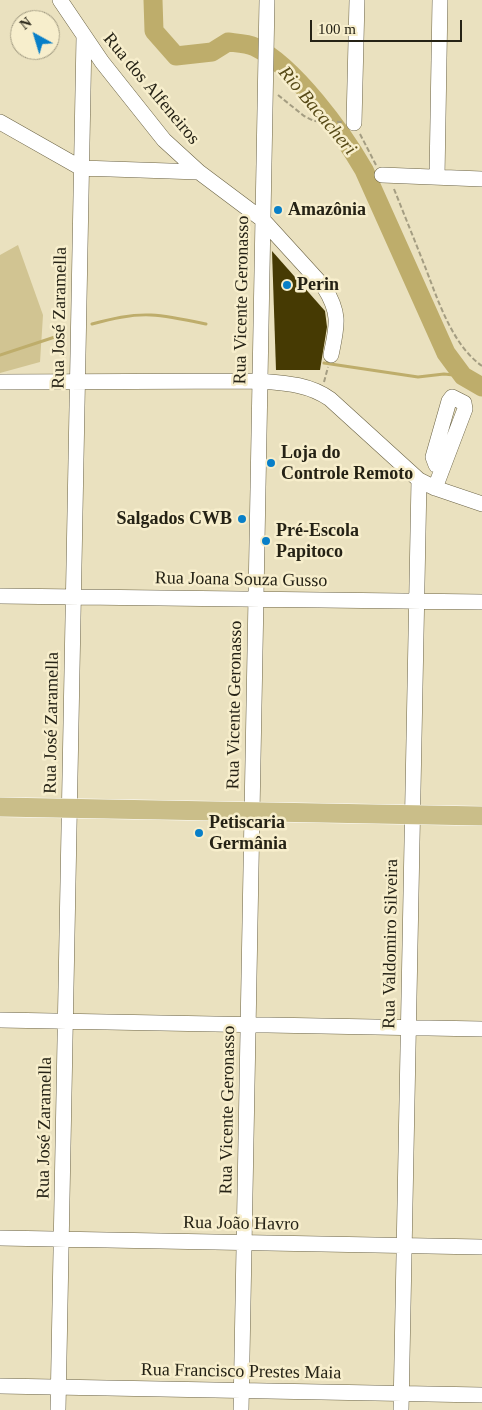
<!DOCTYPE html>
<html>
<head>
<meta charset="utf-8">
<style>
  body { margin:0 }
  #map { position:relative; width:482px; height:1410px; overflow:hidden; background:#eae1bf; font-family:Georgia,serif }
  canvas { display:block }
  .north { position:absolute; left:10px; top:10px; width:50px; height:50px; box-sizing:border-box; background:#f7eecc; border:1px solid #a39c83; border-radius:50%; rotate:321deg; font-size:14px; font-weight:700; line-height:20px; text-align:center; color:#252215 }
  .north::after { content:''; display:block; margin:auto; width:18px; height:22px; background:#087fc8; clip-path:polygon(50% 0,100% 100%,50% 72%,0 100%) }
  .scale { position:absolute; left:310px; top:20px; width:152px; height:22px; box-sizing:border-box; border:2px solid #252215; border-top:0; padding-left:6px; font-size:15px; line-height:18px; white-space:nowrap; color:#252215; -webkit-text-stroke:4px #f7eecc; paint-order:stroke }
</style>
</head>
<body>
<div id="map">
<canvas width="482" height="1410"></canvas>
<div class="north">N</div>
<div class="scale">100 m</div>
</div>
<script>
const ctx = document.querySelector('canvas').getContext('2d');
ctx.lineJoin = 'round';
function fillPath(path, color) { ctx.fillStyle = color; ctx.fill(path, 'evenodd'); }
function strokePath(path, color, width, dash) { ctx.strokeStyle = color; ctx.lineWidth = width; ctx.lineCap = dash ? 'butt' : 'round'; ctx.setLineDash(dash || []); ctx.stroke(path); }
function drawText(font, color, halo, rows, align = 'center') {
  ctx.font = font + ' Georgia,serif'; ctx.lineWidth = 5; ctx.setLineDash([]); ctx.textBaseline = 'middle'; ctx.strokeStyle = halo; ctx.fillStyle = color; for (const [text, x, y, turn = 0] of rows) {
    ctx.save(); ctx.translate(x, y); ctx.rotate((+turn || 0) * Math.PI / 180); ctx.textAlign = isNaN(turn) ? turn : align; if (halo) ctx.strokeText(text, 0, 0); ctx.fillText(text, 0, 0); ctx.restore();
  }
}
fillPath(new Path2D(`
  M18 245 43 315 40 362 0 373V255Z`), '#d1c492');
strokePath(new Path2D(`
  M92 324C111 319 131 314 151 315 169 316 187 320 206 324
  M0 355 64 334
  M324 363 418 377 444 374 463 376`), '#bead6b', 3);
strokePath(new Path2D(`
  M153 0 154 31 176 56 212 52 228 42C236 43 247 43 255 47 294 66 342 132 364 170L446 353 463 376 482 387`), '#bead6b', 19);
fillPath(new Path2D(`
  M272 251 325 311 327 327 320 370H276Z`), '#463a03');
const minor = new Path2D(`
  M60 0 102 62 164 140 199 172 263 220 324 287C341 314 337 326 331 355
  M0 122 81 168 199 172
  M354 123 357 0
  M382 175 482 179
  M437 177 440 0
  M0 382 260 381C285 383 309 384 330 399L419 480 435 488 482 504
  M435 488 465 409 464 403 452 397 449 401 433 457 436 465 442 467
  M0 596 482 602
  M0 1020 482 1029
  M0 1238 482 1247
  M0 1386 482 1395
  M58 1410 84 37
  M241 1410 267 0
  M401 1410 419 480`);
const major = new Path2D(`
  M0 807 482 816`);
strokePath(minor, '#6b6345', 16);
strokePath(major, '#fff', 20);
strokePath(new Path2D(`
  M278 95 304 116 314 121 342 122
  M360 134 376 165
  M394 189C404 214 414 239 424 264 437 297 451 344 482 366
  M324 382 328 367`), '#a49d82', 2, [5, 2.5]);
strokePath(minor, '#fff', 15);
strokePath(major, '#cabe89', 19);
for (const [x, y, r, color] of [
  [278,210,5,"#087fc8"],
  [287,285,5,"#087fc8"],
  [271,463,5,"#087fc8"],
  [242,519,5,"#087fc8"],
  [266,541,5,"#087fc8"],
  [199,833,5,"#087fc8"]
]) { const dot = new Path2D(); dot.arc(x, y, r, 0, 2 * Math.PI); ctx.fillStyle = color; ctx.fill(dot); strokePath(dot, '#f7eecc', 2); }
drawText('18px', '#252215', '#f7eecc', [
  ["Rua dos Alfeneiros",151,89,50],
  ["Rua Vicente Geronasso",242,300,-89],
  ["Rua José Zaramella",60,318,-89],
  ["Rua Joana Souza Gusso",241,580,1],
  ["Rua Vicente Geronasso",235,705,-89],
  ["Rua José Zaramella",52,723,-89],
  ["Rua Valdomiro Silveira",391,944,-89],
  ["Rua Vicente Geronasso",228,1110,-89],
  ["Rua José Zaramella",45,1128,-89],
  ["Rua João Havro",241,1224,1],
  ["Rua Francisco Prestes Maia",241,1372,1]
]);
drawText('bold 18px', '#252215', '#f7eecc', [
  ["Amazônia",288,210],
  ["Perin",297,285],
  ["Loja do",281,453],
  ["Controle Remoto",281,474],
  ["Salgados CWB",232,519,"right"],
  ["Pré-Escola",276,531],
  ["Papitoco",276,552],
  ["Petiscaria",209,823],
  ["Germânia",209,844]
], 'left');
drawText('italic 19px', '#574a17', '#f7eecc', [
  ["Rio Bacacheri",317,111,50]
]);
</script>
</body>
</html>
